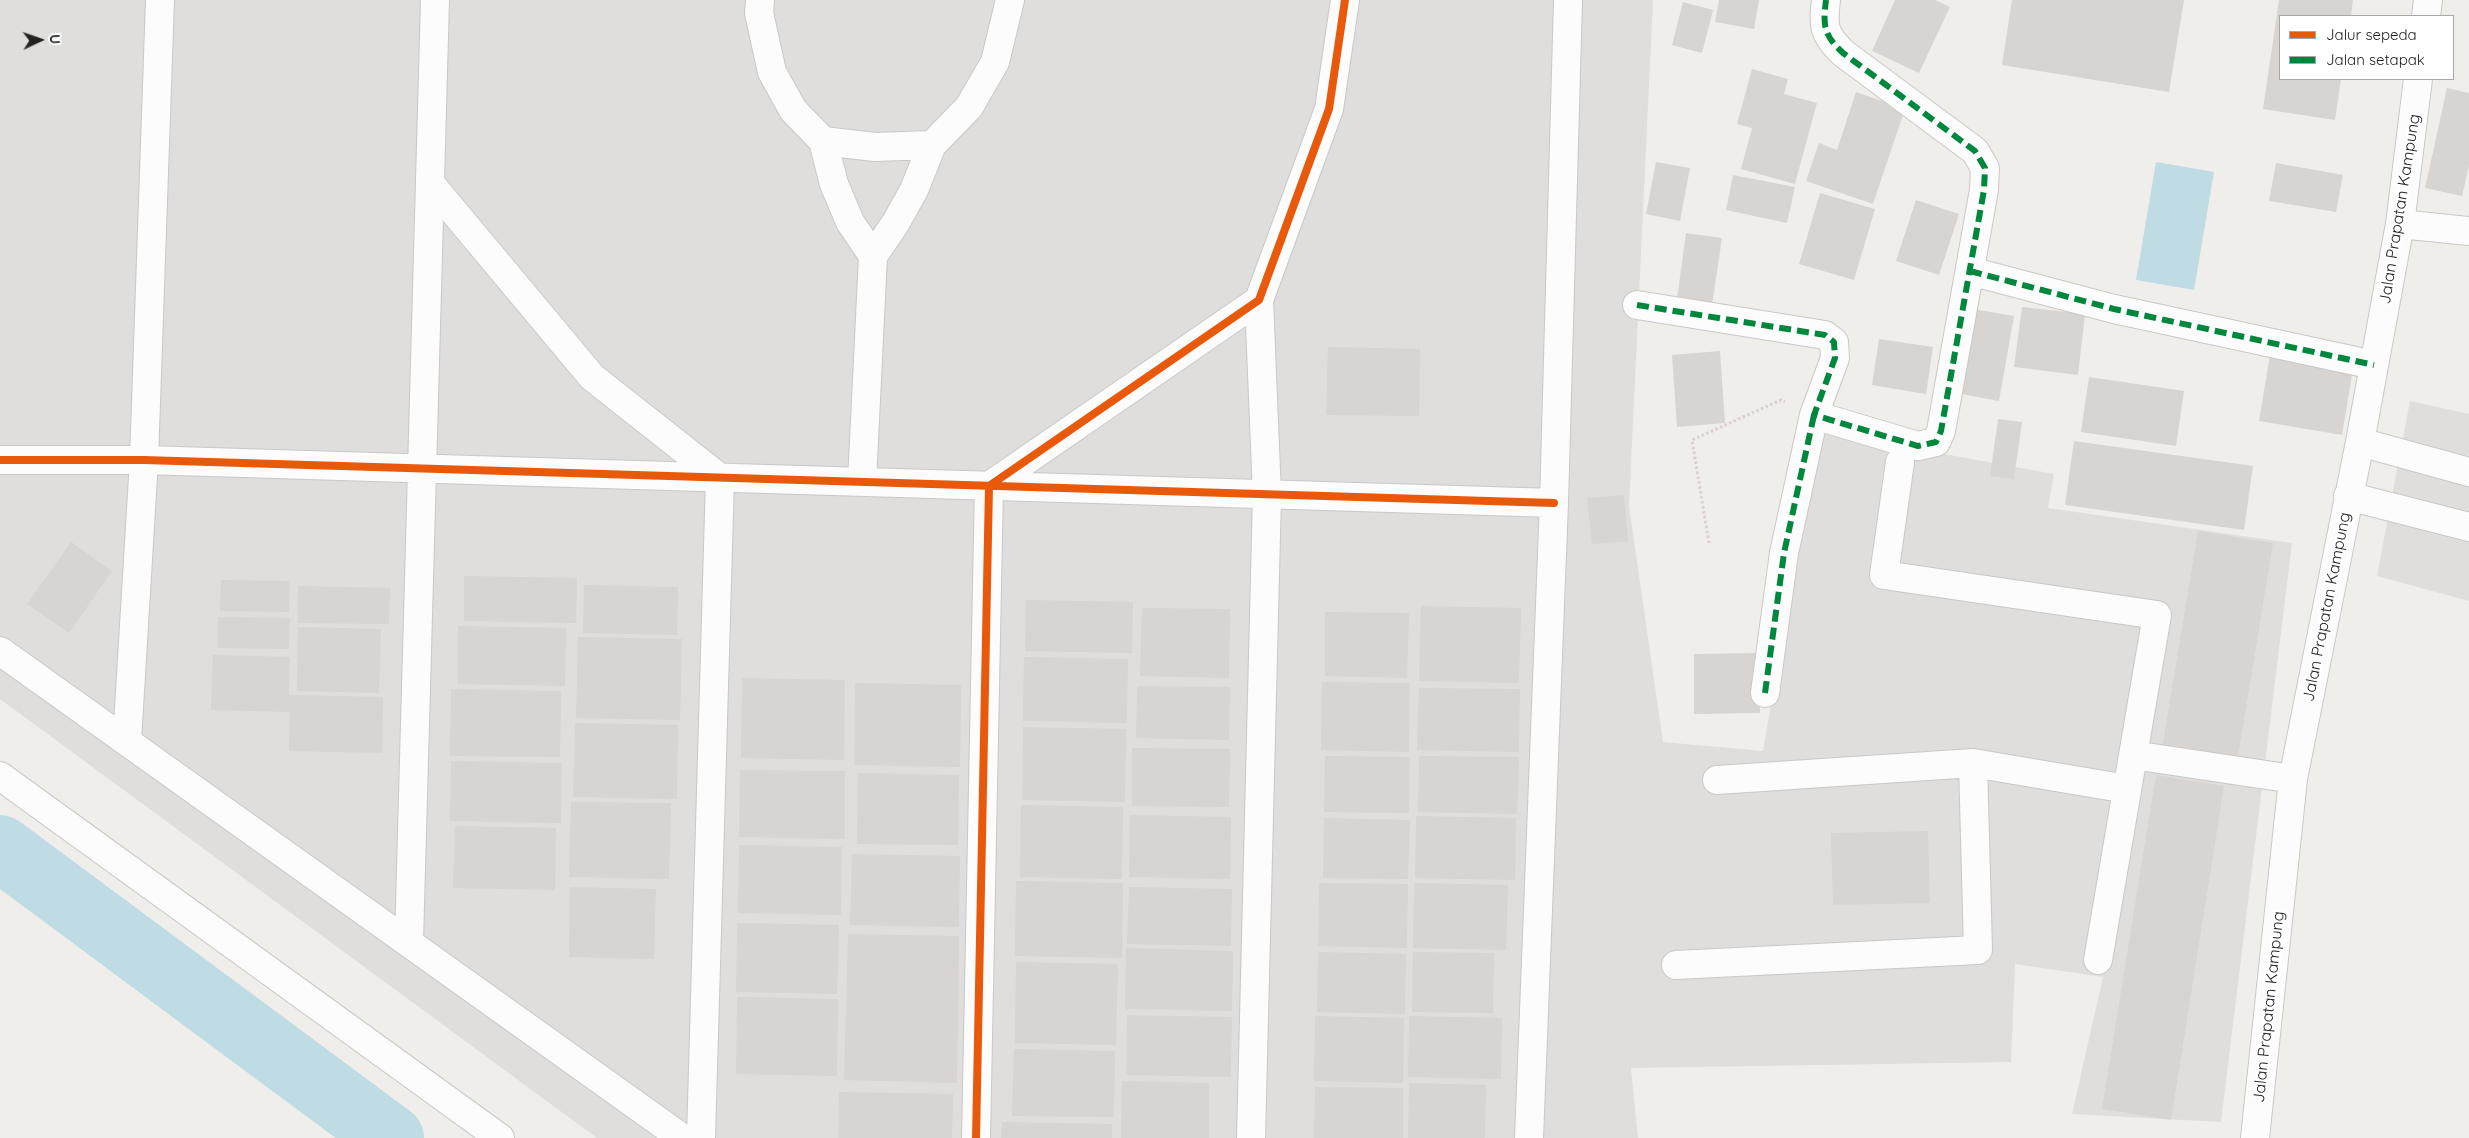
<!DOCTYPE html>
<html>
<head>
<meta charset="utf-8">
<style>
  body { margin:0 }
  #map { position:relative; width:2469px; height:1138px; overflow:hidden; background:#f0eeeb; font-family:Quicksand,sans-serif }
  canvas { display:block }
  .legend { position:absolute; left:2279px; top:15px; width:175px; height:65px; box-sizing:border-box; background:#fff; border:1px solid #a7a7a7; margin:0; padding:6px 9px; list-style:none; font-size:15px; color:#222 }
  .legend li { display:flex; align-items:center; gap:10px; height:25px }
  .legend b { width:25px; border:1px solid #a7a7a7 }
  .north { position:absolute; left:15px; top:15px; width:50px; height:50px; -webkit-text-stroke:4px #fff; paint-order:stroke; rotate:87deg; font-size:14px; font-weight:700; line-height:20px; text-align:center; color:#222 }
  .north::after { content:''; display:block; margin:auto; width:18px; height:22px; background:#222; clip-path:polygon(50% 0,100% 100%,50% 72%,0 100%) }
</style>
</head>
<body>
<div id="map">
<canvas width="2469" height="1138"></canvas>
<ul class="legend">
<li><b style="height:6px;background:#e8590c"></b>Jalur sepeda</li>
<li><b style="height:6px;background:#00873e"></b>Jalan setapak</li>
</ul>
<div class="north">U</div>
</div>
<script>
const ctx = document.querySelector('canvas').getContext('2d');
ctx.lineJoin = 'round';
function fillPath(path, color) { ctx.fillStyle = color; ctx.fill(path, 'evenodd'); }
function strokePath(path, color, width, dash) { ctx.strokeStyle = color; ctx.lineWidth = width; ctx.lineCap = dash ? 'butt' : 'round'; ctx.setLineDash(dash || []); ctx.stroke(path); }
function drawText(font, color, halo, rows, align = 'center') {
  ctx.font = font + ' Quicksand,sans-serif'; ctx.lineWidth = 4.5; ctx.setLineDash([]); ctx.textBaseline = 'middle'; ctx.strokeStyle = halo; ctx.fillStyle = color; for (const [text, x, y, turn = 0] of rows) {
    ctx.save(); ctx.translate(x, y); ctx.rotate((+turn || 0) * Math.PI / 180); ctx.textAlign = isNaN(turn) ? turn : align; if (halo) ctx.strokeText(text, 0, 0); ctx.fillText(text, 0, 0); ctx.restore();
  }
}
fillPath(new Path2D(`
  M0 0H1653L1629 506 1663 742 1763 751 1818 431 2054 474 2048 508 2292 543 2221 1122 2072 1114 2103 977 2015 964 2011 1062 1631 1068 1638 1138H597L0 699Z
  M2410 401 2469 414V601L2377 576Z`), '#dfdedc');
fillPath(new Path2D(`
  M2156 162 2214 172 2194 290 2136 280Z`), '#bfdbe3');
strokePath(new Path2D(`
  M0 848 391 1138`), '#bfdbe3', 66);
fillPath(new Path2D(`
  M1719 0H1759L1754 29 1715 22Z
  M1895 0H1935L1950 7 1919 73 1872 51Z
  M2012 0H2184L2169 92 2002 65Z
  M2279 0H2353L2351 16H2280V79H2341L2335 120 2263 109Z
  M1683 2 1713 10 1702 53 1672 45Z
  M1752 69 1788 79 1784 94 1817 103 1795 184 1741 169 1752 128 1737 124Z
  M2447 88 2469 93V166L2462 196 2425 188Z
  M1856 92 1905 109 1873 204 1806 181 1819 143 1837 150Z
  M1656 162 1690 168 1680 221 1646 214Z
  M2276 163 2343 175 2336 212 2269 201Z
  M1733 175 1795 187 1787 223 1726 210Z
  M1820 193 1875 209 1854 280 1799 264Z
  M1916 200 1959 214 1939 275 1896 261Z
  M1686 233 1722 238 1712 305 1677 299Z
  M2022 307 2085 314 2078 375 2014 367Z
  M1972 309 2014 316 1999 401 1956 393Z
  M1879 339 1933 347 1926 394 1872 385Z
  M1328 347 1420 349 1419 416 1326 415Z
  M1720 351 1725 423 1677 427 1672 355Z
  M2270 355 2353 369 2342 435 2259 421Z
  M2089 377 2184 391 2176 446 2081 432Z
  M1998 419 2022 422 2014 479 1990 476Z
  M2074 441 2253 466 2244 530 2065 505Z
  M1624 495 1628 541 1592 544 1587 498Z
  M2198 531 2273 543 2238 756 2163 744Z
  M71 542 112 571 69 633 27 604Z
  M464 576 577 578 576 623 464 621Z
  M221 580 290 581 289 612 220 611Z
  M584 585 678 587 677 635 583 633Z
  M298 586 390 588 389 624 298 623Z
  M1026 600 1133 602 1132 653 1025 651Z
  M1421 606 1521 608 1519 683 1419 681Z
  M1142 608 1230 609 1229 678 1140 676Z
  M1325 612 1409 613 1407 678 1325 676Z
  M218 617 290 618 289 649 218 648Z
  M458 626 566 628 565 686 458 684Z
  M298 627 381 629 379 693 297 691Z
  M578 637 682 639 680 720 576 718Z
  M1759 653 1760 713 1694 714V654Z
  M213 655 290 657 289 695 383 697 382 753 289 751 290 712 211 710Z
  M1024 657 1128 659 1127 723 1023 721Z
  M742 678 845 680 844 760 741 758Z
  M1322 682 1410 683 1409 752 1321 750Z
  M855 683 961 685 960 767 854 765Z
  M1137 686 1230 687 1229 740 1136 738Z
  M1419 688 1520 689 1519 752 1417 750Z
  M451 689 561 691 560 757 450 756Z
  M575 723 678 725 677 799 573 797Z
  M1023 727 1126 729 1125 802 1022 800Z
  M1132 748 1230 749 1229 807 1132 806Z
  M1325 756 1410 757 1409 813 1324 812Z
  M1419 756 1519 757 1517 814 1418 812Z
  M451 761 562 763 561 823 450 821Z
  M740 770 845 771V839L739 837Z
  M858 773 959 775 958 845 857 844Z
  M2156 775 2224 786 2171 1120 2102 1109Z
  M571 802 671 803 669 879 569 877Z
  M1021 805 1123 807 1122 879 1020 877Z
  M1130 815 1231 817 1230 879 1129 877Z
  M1416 816 1516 818 1515 880 1415 878Z
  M1324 818 1410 820 1408 879 1323 878Z
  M455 826 556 828 555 890 453 888Z
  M1928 831 1930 903 1833 905 1831 833Z
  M739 845 842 847 841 915 738 913Z
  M852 854 960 856 959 927 850 925Z
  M1016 881 1123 883 1122 958 1015 956Z
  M1319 883 1408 884 1407 948 1318 946Z
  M1414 883 1508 885 1506 950 1413 948Z
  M570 887 656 889 654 959 569 957Z
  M1129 887 1232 889 1231 946 1127 944Z
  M737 923 839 925 837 994 736 992Z
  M848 934 959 936 957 1083 844 1080Z
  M1126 948 1233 951 1232 1011 1125 1009Z
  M1318 952 1406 954 1405 1014 1317 1012Z
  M1413 952 1494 953 1493 1013 1412 1012Z
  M1016 962 1118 964 1116 1045 1015 1043Z
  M737 997 838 999 837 1076 736 1074Z
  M1127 1015 1232 1017 1231 1077 1126 1075Z
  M1315 1016 1404 1018 1403 1083 1314 1081Z
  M1409 1016 1502 1018 1501 1079 1408 1077Z
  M1014 1049 1115 1051 1114 1117 1012 1116Z
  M1122 1081 1209 1083V1138H1121Z
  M1409 1083 1486 1085 1485 1138H1408Z
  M1315 1087 1403 1088V1138H1314Z
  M839 1092 953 1094 952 1138H838Z
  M1002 1122 1112 1124V1138H1001Z`), '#d7d4d2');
const minor = new Path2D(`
  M760 0 759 13 772 72 793 110 823 141 834 184 850 222 873 256 895 224 914 190 932 145 969 107 995 62 1010 0
  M2426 16 2428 0
  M823 141 875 147 932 145
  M430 183 592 377 720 478 701 1138
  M2400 224 2469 231
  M1970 271 2114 309 2374 365
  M1637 305 1825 335 1834 342 1835 358 1814 415 1918 446 1936 442 1941 431 1984 190 1985 168 1975 151 1843 53C1823 34 1823 26 1826 0
  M2360 442 2469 472
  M0 460H144L1554 503
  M1900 462 1884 575 2157 615 2098 960
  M862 482 873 256
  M2348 496 2469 527
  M0 651 682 1138
  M1765 693 1784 553 1814 415
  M127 741 144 460 160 0
  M2133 755 2293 779
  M0 776 500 1138
  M1717 780 1973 763 2127 789
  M409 941 435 0
  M1676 965 1978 950 1973 763
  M976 1138 989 486 1259 300 1329 109 1345 0
  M1251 1138 1267 495 1259 300
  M1529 1138 1554 503 1568 0
  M2255 1138 2293 779 2360 442 2400 224 2418 79`);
strokePath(minor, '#c9c8c7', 30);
strokePath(new Path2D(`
  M1709 543 1692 440 1781 400 1785 402`), '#dccecd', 3, [2.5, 2.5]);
strokePath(minor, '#fdfcfc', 28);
strokePath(new Path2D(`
  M1970 271 2114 309 2374 365
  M1637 305 1825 335 1834 342 1835 358 1814 415 1918 446 1936 442 1941 431 1984 190 1985 168 1975 151 1843 53C1823 34 1823 26 1826 0
  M1765 693 1784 553 1814 415`), '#00873e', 6, [12, 6]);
strokePath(new Path2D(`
  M0 460H144L1554 503
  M976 1138 989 486 1259 300 1329 109 1345 0`), '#e8590c', 8);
drawText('16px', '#222', '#fff', [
  ["Jalan Prapatan Kampung",2400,209,-81],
  ["Jalan Prapatan Kampung",2327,607,-79],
  ["Jalan Prapatan Kampung",2269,1007,-84]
]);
</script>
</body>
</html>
